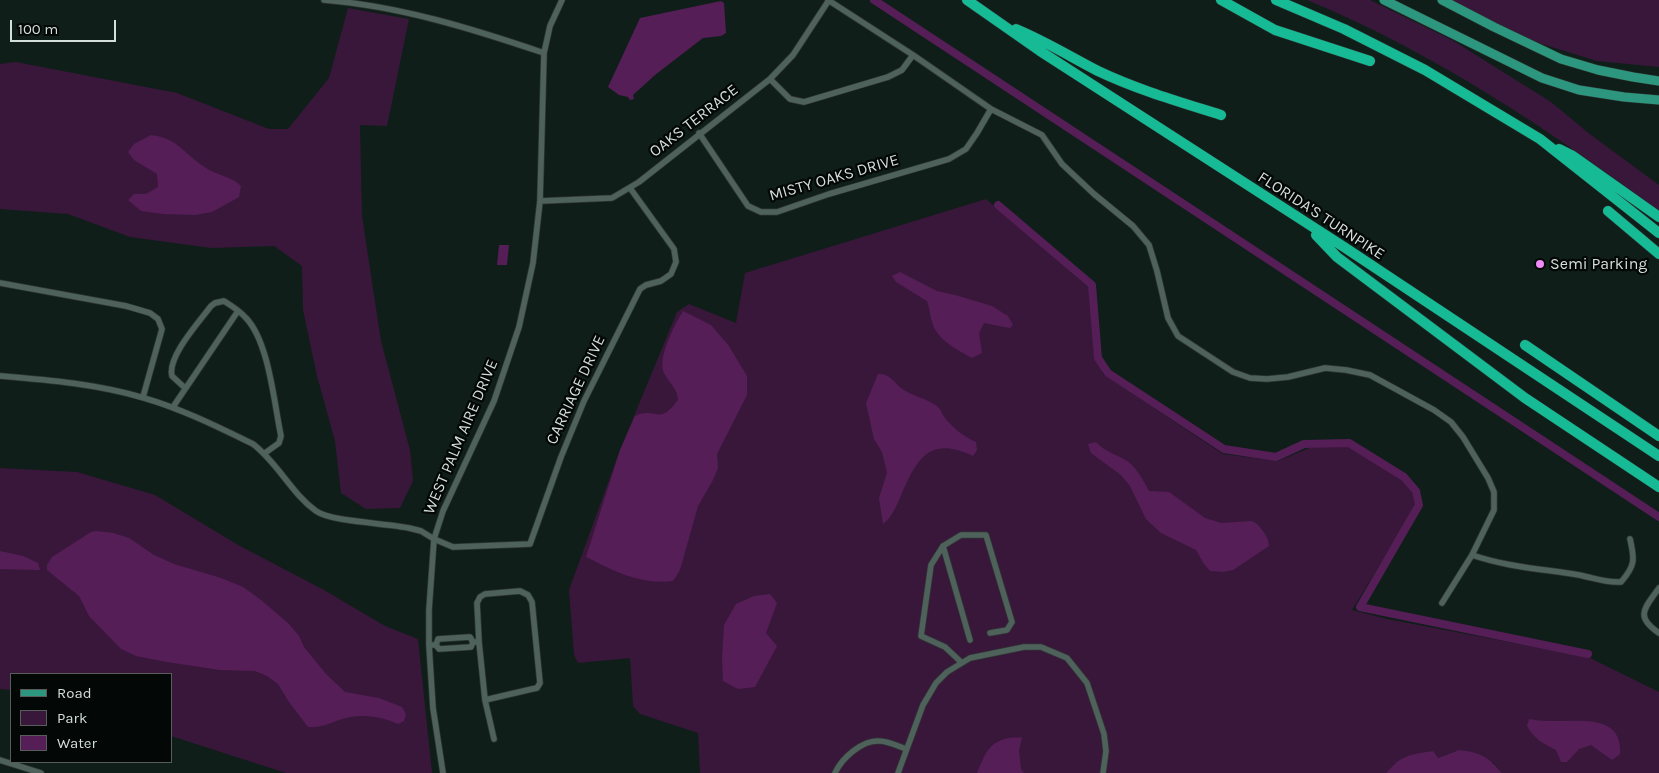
<!DOCTYPE html>
<html>
<head>
<meta charset="utf-8">
<style>
  body { margin:0 }
  #map { position:relative; width:1659px; height:773px; overflow:hidden; background:#0f1e19; font-family:Karla,sans-serif }
  canvas { display:block }
  .legend { position:absolute; left:10px; top:673px; width:162px; height:90px; box-sizing:border-box; background:#030705; border:1px solid #575d5a; margin:0; padding:6px 9px; list-style:none; font-size:15px; color:#d4deda }
  .legend li { display:flex; align-items:center; gap:10px; height:25px }
  .legend b { width:25px; border:1px solid #575d5a }
  .scale { position:absolute; left:10px; top:20px; width:106px; height:22px; box-sizing:border-box; border:2px solid #d4deda; border-top:0; padding-left:6px; font-size:15px; line-height:18px; white-space:nowrap; color:#d4deda; -webkit-text-stroke:4px #030705; paint-order:stroke }
</style>
</head>
<body>
<div id="map">
<canvas width="1659" height="773"></canvas>
<ul class="legend">
<li><b style="height:6px;background:#2d967e"></b>Road</li>
<li><b style="height:14px;background:#39173a"></b>Park</li>
<li><b style="height:14px;background:#551e57"></b>Water</li>
</ul>
<div class="scale">100 m</div>
</div>
<script>
const ctx = document.querySelector('canvas').getContext('2d');
ctx.lineJoin = 'round';
function fillPath(path, color) { ctx.fillStyle = color; ctx.fill(path, 'evenodd'); }
function strokePath(path, color, width, dash) { ctx.strokeStyle = color; ctx.lineWidth = width; ctx.lineCap = dash ? 'butt' : 'round'; ctx.setLineDash(dash || []); ctx.stroke(path); }
function drawText(font, color, halo, rows, align = 'center') {
  ctx.font = font + ' Karla,sans-serif'; ctx.lineWidth = 4.5; ctx.setLineDash([]); ctx.textBaseline = 'middle'; ctx.strokeStyle = halo; ctx.fillStyle = color; for (const [text, x, y, turn = 0] of rows) {
    ctx.save(); ctx.translate(x, y); ctx.rotate((+turn || 0) * Math.PI / 180); ctx.textAlign = isNaN(turn) ? turn : align; if (halo) ctx.strokeText(text, 0, 0); ctx.fillText(text, 0, 0); ctx.restore();
  }
}
fillPath(new Path2D(`
  M1307 0H1370L1452 40 1551 102 1591 135 1659 185V211C1550 130 1433 52 1307 0Z
  M1448 0H1659V67L1597 61 1539 43Z
  M348 8 409 19 387 126 360 125 362 216 381 341 410 450 413 481 400 508 366 509 341 493 335 441 317 376 303 310 302 266 274 246 211 248 130 237 68 214 0 209V64L16 62 177 93 269 129H288L329 78Z
  M986 199 1089 288 1094 352 1103 374 1223 454 1278 461 1312 447H1349L1402 479 1412 491 1415 503 1412 512 1352 610 1387 619 1588 657 1659 692V773H1502L1494 763 1459 750 1438 758 1394 764 1386 773H700L698 733 640 714 633 706 630 658 578 663 574 655 569 590 620 450 677 312 689 304 736 323 745 273Z
  M0 468 77 472 155 495 240 546 324 590 385 626 418 639 432 773H286L171 736V674H11V690L0 689Z`), '#39173a');
fillPath(new Path2D(`
  M721 1 724 3 726 33 721 36 703 38 655 75 633 95 634 99 630 100 628 97 619 95 608 87 640 18Z
  M151 135C178 138 185 155 206 168 218 176 231 176 241 186L239 197 212 212 195 215 163 214 141 211 128 200 134 194H146L158 187 157 174 134 160 128 152 134 144Z
  M499 245H509L507 265H497Z
  M900 272 937 291 955 295 992 306 1008 316 1013 325 1010 328 984 323 979 333 982 353 972 358C958 350 939 341 933 325 930 317 930 309 927 301L896 282 892 276Z
  M683 311 711 325 729 346 747 376V395L717 454 718 468 713 480 698 506 680 570 673 581C641 585 614 571 586 557L620 450 635 416C658 406 658 427 678 400 678 389 669 383 664 373 657 358 675 324 683 311Z
  M878 374C890 374 893 381 901 388 911 396 930 399 939 408 942 411 942 415 945 418 953 428 964 437 976 442L977 450 973 456C928 435 916 460 900 498 895 508 892 517 883 524L879 498 887 473 882 452 874 439 866 403Z
  M1096 442C1105 452 1116 454 1127 461 1137 468 1143 480 1149 491L1169 492 1205 518 1221 523 1252 521C1260 525 1269 537 1269 546L1233 570 1223 572 1210 571 1204 564 1196 550 1161 533 1146 519 1130 486 1121 475 1091 453 1088 444Z
  M96 531 113 533 129 538 154 555 174 564 221 578 243 587 261 600 289 624 299 636 304 647 326 674 345 692 379 698 402 707 406 714 404 721 398 724C380 716 359 713 339 720 328 724 320 728 308 727L289 702 278 684 267 676 255 671 220 670 167 662 136 656 121 649 89 616 79 596 47 570V565L52 557 91 532Z
  M0 551 23 556 38 563 40 570 0 569Z
  M770 594 777 603 766 633 777 646 755 687 738 689 723 681 722 658 724 625 736 604 754 596Z
  M1529 719C1536 720 1542 721 1548 721 1576 722 1623 712 1620 754L1612 760 1591 745 1579 749 1567 762H1561L1556 750C1544 744 1534 739 1527 726Z
  M1022 737 1019 751 1021 769 1024 773H977C985 755 988 742 1009 738 1014 737 1017 738 1022 737Z
  M1459 750C1479 752 1489 757 1502 773H1386C1403 754 1409 755 1433 751L1438 758Z`), '#551e57');
strokePath(new Path2D(`
  M874 0 1659 517
  M998 205 1092 285 1098 358 1108 373 1224 449 1276 457 1304 444 1349 443 1404 477 1416 491 1419 505 1360 607 1588 654`), '#551e57', 8);
const minor = new Path2D(`
  M324 0C400 6 473 29 544 53
  M828 0 913 55 991 109 1042 135 1062 164 1094 194 1133 226 1149 245 1157 271 1168 318 1178 336 1233 372 1250 378 1267 379 1288 377 1325 368 1346 370 1370 375 1434 410 1451 422 1463 437 1488 478 1494 492V510L1472 555 1442 603
  M770 79 790 99 804 102 888 77 902 70 913 55
  M699 133 748 206 761 212H777L829 194 949 159 966 149 977 133 991 109
  M540 201 612 198 639 182 770 79 793 55 829 0
  M0 283 126 306 150 313 158 319 162 329 143 397
  M0 376C48 380 97 384 144 398 182 409 218 427 253 444 278 463 291 493 316 511 331 522 387 523 409 528L421 531 434 539 453 547 530 544 561 457 584 401 640 289 646 285 661 281 671 274 676 262 674 249 630 188
  M185 388 172 376C167 357 199 322 211 306L215 303 224 301C232 306 240 311 246 318 269 342 274 403 281 436L279 443 265 453
  M173 407 238 311
  M943 546 970 640
  M1472 555C1507 567 1543 569 1579 575 1594 578 1605 583 1621 582 1635 566 1635 560 1630 539
  M1659 588C1645 608 1634 616 1659 633
  M479 642 477 603 480 597 485 594 520 591 528 595 532 602 540 683 537 688 532 689 485 700
  M433 645H436L439 649 471 647 473 642
  M436 645 438 639 470 637 473 642H479L485 700 494 739
  M961 662 945 647 921 636 931 565 943 546 961 535H986L1012 622 1007 630 990 633
  M0 760 41 773
  M443 773 433 708 429 645V610L434 539 443 511 494 401 519 327 533 263 540 201 544 53 550 26 562 0
  M835 773C842 758 862 740 879 741 888 741 898 746 906 749
  M898 773 923 705 936 683 947 672 970 658 1024 647H1041L1067 658 1087 683 1104 734 1106 751 1103 773`);
const primary = new Path2D(`
  M1384 0 1542 78 1579 90 1624 97 1659 100
  M1442 0 1494 27 1561 59 1598 70 1633 77 1659 81`);
const motorway = new Path2D(`
  M967 0 1040 51 1344 247 1659 456
  M1221 0 1275 30 1370 61
  M1276 0 1344 29 1425 70 1540 139 1659 233
  M1016 29C1045 41 1071 57 1098 71 1138 90 1180 102 1221 115
  M1559 149 1573 156 1659 217
  M1608 211 1659 254
  M1316 235 1337 257 1525 398 1659 487
  M1525 345 1659 436`);
strokePath(minor, '#2f3734', 7);
strokePath(primary, '#2f3734', 10);
strokePath(motorway, '#2f3734', 11);
strokePath(minor, '#4f615b', 5.5);
strokePath(primary, '#2d967e', 9);
strokePath(motorway, '#16ba95', 10);
for (const [x, y, r, color] of [
  [1540,264,5,"#f18af4"]
]) { const dot = new Path2D(); dot.arc(x, y, r, 0, 2 * Math.PI); ctx.fillStyle = color; ctx.fill(dot); strokePath(dot, '#030705', 2); }
drawText('16px', '#d4deda', '#030705', [
  ["OAKS TERRACE",694,121,-38],
  ["MISTY OAKS DRIVE",834,178,-16],
  ["FLORIDA'S TURNPIKE",1321,216,33],
  ["CARRIAGE DRIVE",576,390,-65],
  ["WEST PALM AIRE DRIVE",461,437,-67]
]);
drawText('16px', '#d4deda', '#030705', [
  ["Semi Parking",1550,264]
], 'left');
</script>
</body>
</html>
